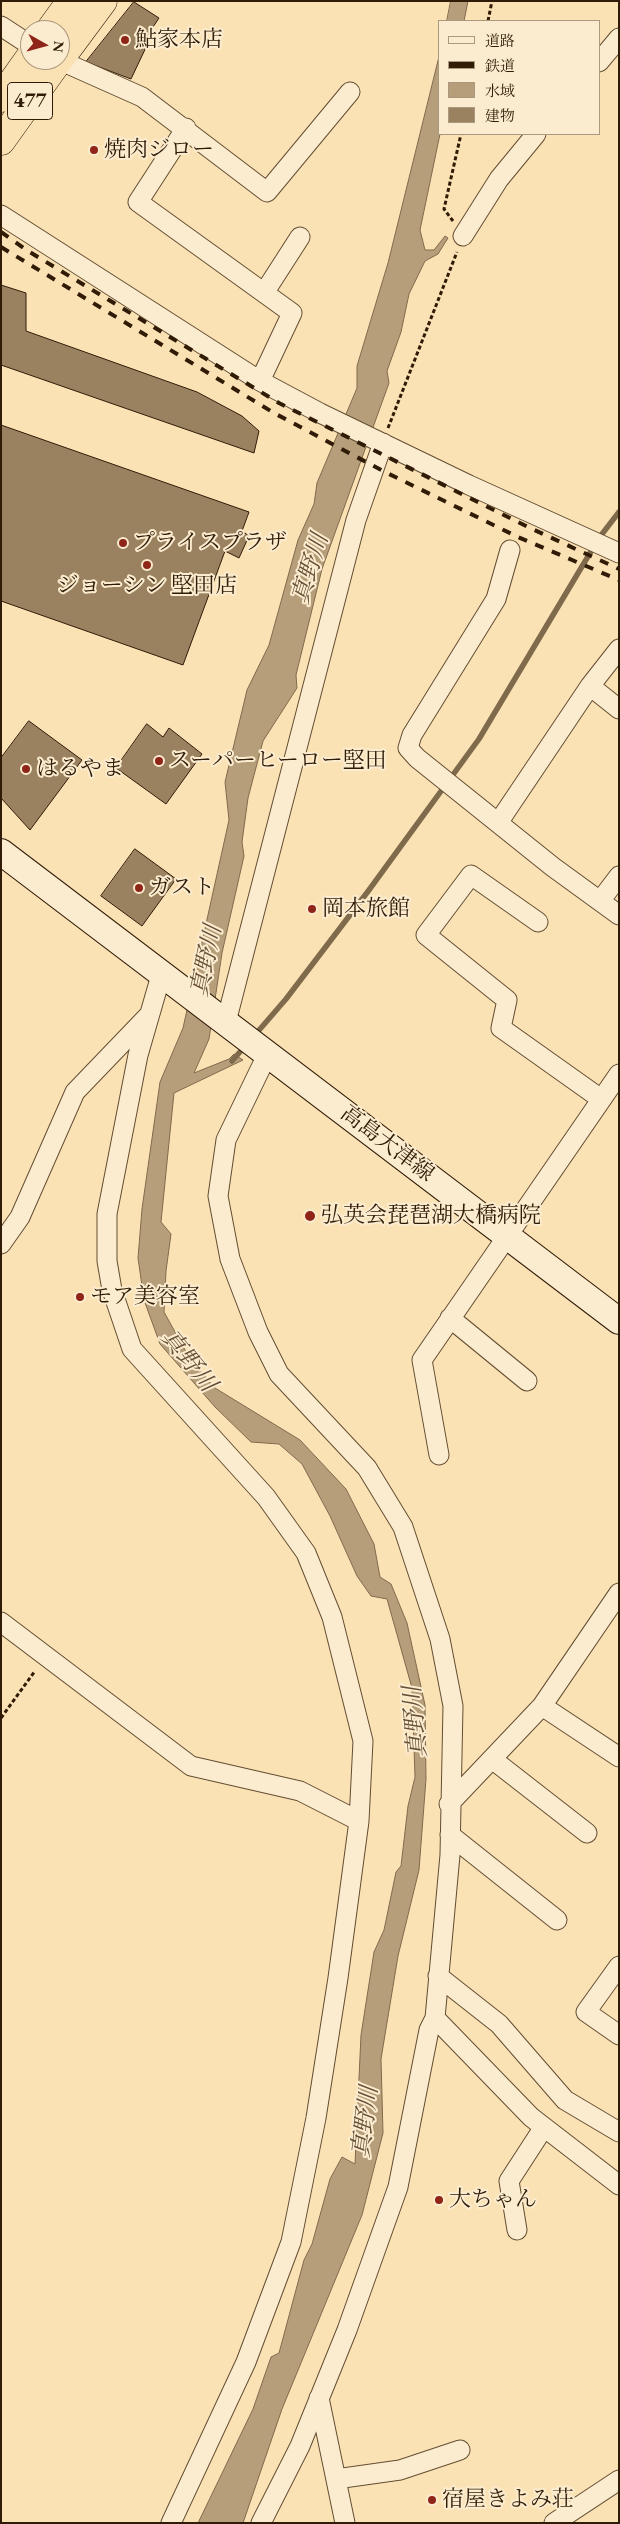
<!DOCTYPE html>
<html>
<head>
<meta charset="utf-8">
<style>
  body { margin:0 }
  #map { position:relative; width:620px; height:2524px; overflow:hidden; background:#fbe2b5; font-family:"EB Garamond","Noto Serif JP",serif }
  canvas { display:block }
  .frame { position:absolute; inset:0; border:2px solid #301b07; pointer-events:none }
  .legend { position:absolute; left:438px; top:20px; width:162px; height:115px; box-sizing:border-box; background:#fceccf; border:1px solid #aa987f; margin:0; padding:6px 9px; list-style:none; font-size:15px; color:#301b07 }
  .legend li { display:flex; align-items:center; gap:10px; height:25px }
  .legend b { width:25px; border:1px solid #aa987f }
  .north { position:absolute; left:20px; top:20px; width:50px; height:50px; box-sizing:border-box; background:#fceccf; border:1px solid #aa987f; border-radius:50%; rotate:97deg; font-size:14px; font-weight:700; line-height:20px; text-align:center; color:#301b07 }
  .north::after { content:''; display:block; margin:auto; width:18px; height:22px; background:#8f2418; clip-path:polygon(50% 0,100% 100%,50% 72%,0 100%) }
</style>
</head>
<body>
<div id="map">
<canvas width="620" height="2524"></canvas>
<div class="frame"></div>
<ul class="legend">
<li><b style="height:6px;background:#fceccf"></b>道路</li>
<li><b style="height:6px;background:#301b07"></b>鉄道</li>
<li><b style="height:14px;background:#b69e7a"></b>水域</li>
<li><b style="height:14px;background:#9a8261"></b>建物</li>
</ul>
<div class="north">N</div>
</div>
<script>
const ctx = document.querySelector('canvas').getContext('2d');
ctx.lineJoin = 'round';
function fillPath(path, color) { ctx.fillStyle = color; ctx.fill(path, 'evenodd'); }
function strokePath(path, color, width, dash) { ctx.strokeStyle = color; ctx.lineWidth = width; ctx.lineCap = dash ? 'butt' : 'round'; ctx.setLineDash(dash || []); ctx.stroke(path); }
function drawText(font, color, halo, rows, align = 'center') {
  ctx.font = font + ' "EB Garamond","Noto Serif JP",serif'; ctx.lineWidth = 4; ctx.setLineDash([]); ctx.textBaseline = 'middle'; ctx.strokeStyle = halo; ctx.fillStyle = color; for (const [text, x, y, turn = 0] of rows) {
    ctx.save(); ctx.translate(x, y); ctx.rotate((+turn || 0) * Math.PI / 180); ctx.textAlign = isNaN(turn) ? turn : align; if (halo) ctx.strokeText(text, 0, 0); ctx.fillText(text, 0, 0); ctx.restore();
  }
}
const water = new Path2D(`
  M451 1H468L464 21H447Z
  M439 57 440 134 420 230 425 250H434L445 236 448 238 438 254 425 261 409 294 401 332 387 371 389 383 322 569 296 675 297 688 263 741 248 798 242 842 244 856 222 953 209 1039 194 1073 229 1059 234 1054 243 1060 174 1093 161 1222 171 1234 166 1271 164 1312 190 1359 215 1388 300 1440 346 1489 374 1544 380 1577 391 1584 407 1623 425 1705 426 1779 419 1870 398 1956 381 2059 383 2133 362 2215 282 2409 243 2523H198L253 2409 271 2357 279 2353 304 2260 312 2244 330 2179 342 2157 355 2164 361 2035 374 1952 384 1930 396 1872 401 1866 408 1806 415 1777 412 1688 387 1599 371 1596 357 1576 330 1516 302 1464 279 1444 251 1442 215 1407 160 1344 144 1300 138 1258 142 1209 160 1082 183 1028 229 820 225 782 247 690 269 645 298 540 314 504 317 483 357 388V366L388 263Z`);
fillPath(water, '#b69e7a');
strokePath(water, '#806a4c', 1);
strokePath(new Path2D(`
  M254 1036 286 999 369 890 479 739 599 538 619 512
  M232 1061 246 1045`), '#806a4c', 5.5);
const building = new Path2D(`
  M134 2 159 18 145 39 149 41 131 79 86 62Z
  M1 285 26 293V331L197 392 242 416 259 431 254 453 1 365Z
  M1 425 249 512 242 531 249 536 239 558 225 551 183 665 1 601Z
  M29 721 82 760 30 830 1 798V758Z
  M147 724 163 737 169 728 202 754 166 804 116 768Z
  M135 849 176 879 142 926 101 896Z`);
fillPath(building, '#9a8261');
strokePath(building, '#301b07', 1);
const minor = new Path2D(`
  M1 26 30 45
  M59 60 142 97 267 192 350 92
  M599 62 619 38
  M186 128 138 202 292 313 260 381
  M1 215 260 381 320 413 469 485 619 553
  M463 236 499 179 536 134
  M264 293 300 237
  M510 550 496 599 412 735 408 748 417 758 553 867 619 915
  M590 686 619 709
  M498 823 590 686 619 649
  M600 901 619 876
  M538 922 471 875 426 935 507 1000 501 1028 601 1099
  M162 972 138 1055 107 1214V1261L112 1290 132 1349 266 1497 306 1553 332 1617 363 1741 359 1821 338 1978 316 2118 291 2242 246 2362 171 2523
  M226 1022 356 520 383 443
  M1 1244 20 1217 75 1092 148 1016
  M450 1318 527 1381
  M439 1455 422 1360 619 1074
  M1 1622 191 1766 300 1791 359 1821
  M542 1706 619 1757
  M492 1759 587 1833
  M449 1804 542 1706 619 1593
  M450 1835 557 1920
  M619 1966 586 2012 619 2035
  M438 1976 499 2024 565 2100 619 2132
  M435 2018 531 2117 619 2185
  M517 2230 509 2181 544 2127
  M319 2398 345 2523
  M336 2479 400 2470 460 2450
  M261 2523 300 2446 347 2330 398 2187 429 2030 435 2018 450 1855 453 1706 440 1639 403 1527 367 1468 279 1374 258 1332 230 1259 218 1196 226 1140 268 1053
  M554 2523 619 2480`);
const secondary = new Path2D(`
  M1 852 619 1321`);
const trunk = new Path2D(`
  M50 30 71 1
  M60 59 103 1
  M1 98 30 57
  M1 141 59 60`);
strokePath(minor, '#634d32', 21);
strokePath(secondary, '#301b07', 28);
strokePath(trunk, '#301b07', 29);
strokePath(new Path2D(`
  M488 21 492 1
  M453 221 444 209 461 134
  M388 428 457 252
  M1 1718 35 1671`), '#301b07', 3, [4, 2.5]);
strokePath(minor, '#fceccf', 19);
strokePath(secondary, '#fceccf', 26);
strokePath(trunk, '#fbe2b5', 28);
strokePath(new Path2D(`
  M1 232 28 251 279 403 528 527 619 569
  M1 247 274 413 383 471 518 537 619 580`), '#301b07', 4, [9, 9]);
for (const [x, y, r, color] of [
  [125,40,5,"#8f2418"],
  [94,150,5,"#8f2418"],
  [123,543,5,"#8f2418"],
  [147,565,5,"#8f2418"],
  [159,761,5,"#8f2418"],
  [26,769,5,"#8f2418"],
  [139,888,5,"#8f2418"],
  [312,909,5,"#8f2418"],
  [310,1216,6,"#8f2418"],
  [80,1297,5,"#8f2418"],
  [439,2200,5,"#8f2418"],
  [432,2500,5,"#8f2418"]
]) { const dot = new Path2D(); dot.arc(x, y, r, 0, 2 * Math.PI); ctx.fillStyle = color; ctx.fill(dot); strokePath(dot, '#fceccf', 2); }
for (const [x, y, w] of [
  [30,101,45]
]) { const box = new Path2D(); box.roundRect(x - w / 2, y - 18.5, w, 37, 4); ctx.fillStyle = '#fceccf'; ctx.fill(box); strokePath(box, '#301b07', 1); }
drawText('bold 21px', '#301b07', null, [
  ["477",30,101]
]);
drawText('22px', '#301b07', '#fceccf', [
  ["鮎家本店",135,40],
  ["焼肉ジロー",104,150],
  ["プライスプラザ",133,543],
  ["ジョーシン 堅田店",147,586,"center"],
  ["スーパーヒーロー堅田",169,761],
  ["はるやま",36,769],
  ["ガスト",149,888],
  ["岡本旅館",322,909],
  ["弘英会琵琶湖大橋病院",321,1216],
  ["モア美容室",90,1297],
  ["大ちゃん",449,2200],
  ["宿屋きよみ荘",442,2500]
], 'left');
drawText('22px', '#301b07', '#fceccf', [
  ["高島大津線",387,1144,37]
]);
drawText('italic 24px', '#664f35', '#fceccf', [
  ["真野川",311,569,-73],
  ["真野川",207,961,-78],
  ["真野川",188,1361,51],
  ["真野川",416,1722,-95],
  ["真野川",366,2122,-83]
]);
</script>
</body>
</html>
